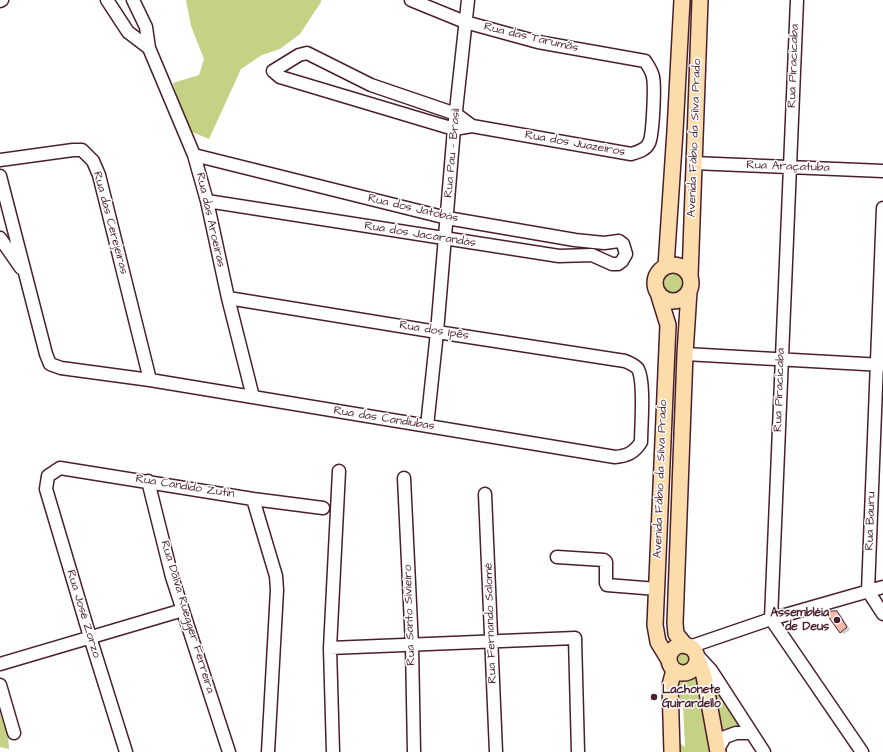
<!DOCTYPE html>
<html>
<head>
<meta charset="utf-8">
<style>
  body { margin:0 }
  canvas { display:block; background:#fff }
</style>
</head>
<body>
<canvas width="883" height="752"></canvas>
<script>
const ctx = document.querySelector('canvas').getContext('2d');
ctx.lineJoin = 'round';
function fillPath(path, color) { ctx.fillStyle = color; ctx.fill(path, 'evenodd'); }
function strokePath(path, color, width, dash) { ctx.strokeStyle = color; ctx.lineWidth = width; ctx.lineCap = dash ? 'butt' : 'round'; ctx.setLineDash(dash || []); ctx.stroke(path); }
function drawText(font, color, halo, rows, align = 'center') {
  ctx.font = font + ' "Architects Daughter",sans-serif'; ctx.lineWidth = 3; ctx.setLineDash([]); ctx.textBaseline = 'middle'; ctx.strokeStyle = halo; ctx.fillStyle = color; for (const [text, x, y, turn = 0] of rows) {
    ctx.save(); ctx.translate(x, y); ctx.rotate((+turn || 0) * Math.PI / 180); ctx.textAlign = isNaN(turn) ? turn : align; if (halo) ctx.strokeText(text, 0, 0); ctx.fillText(text, 0, 0); ctx.restore();
  }
}
fillPath(new Path2D(`
  M186 0H321V2L300 34 280 49 262 55 241 69 209 139 192 132 187 126 173 83 199 75 204 59 191 26Z
  M659 283a13 13 0 1 1 26 0a13 13 0 1 1-26 0Z
  M674 659a9 9 0 1 1 18 0a9 9 0 1 1-18 0Z
  M693 673C705 688 708 731 712 752H680V743L685 747 683 705 678 699 677 678 687 676Z
  M717 691 741 728 721 735 715 692Z
  M0 713 8 736 9 749 0 747Z`), '#c5d185');
fillPath(new Path2D(`
  M837 612 841 615 850 630 844 634 840 632Z`), '#0003');
const building = new Path2D(`
  M837 611 847 627 840 633 825 612Z`);
fillPath(building, '#f0b8a6');
strokePath(building, '#4a1f2b', 1);
const minor = new Path2D(`
  M107 0 128 32 149 48
  M133 0 146 27 149 48 194 155 207 201 228 298 253 397
  M411 0 465 22 538 42 645 61C649 67 652 71 653 77 655 86 653 136 649 143 646 150 638 152 631 154L472 126 454 129 280 77 273 71 299 55 307 53 371 85 456 114 472 126
  M797 0 771 619 862 752
  M0 1 2 0
  M194 155 447 218 575 240 604 243 619 241 623 244 626 254 622 261 618 264H612L592 255 559 256 207 201
  M0 160 73 150H82L93 161 99 175 150 380
  M693 163 883 171
  M0 176 46 354 50 364 61 368 150 380 615 457C627 456 634 453 641 442 641 426 645 382 638 369 635 365 630 363 625 361L437 332 228 298
  M883 208 868 591 883 614
  M0 238 21 268
  M685 354 883 365
  M427 426 437 332 454 129 468 0
  M404 478 412 646 414 752
  M148 481 172 577 229 752
  M485 494 496 752
  M253 499 276 576 277 590 268 752
  M557 557 604 560 606 562V583L607 585 657 589
  M689 647 771 619 883 587
  M330 648 575 638 578 752
  M698 656 711 670 764 752
  M0 664 183 610
  M0 685 14 733
  M718 749 725 737 736 733H751
  M126 752 90 637 46 489 48 476 60 468 253 499 323 508
  M333 752 330 648 339 471`);
const major = new Path2D(`
  M655 283a18 18 0 1 1 36 0a18 18 0 1 1-36 0Z
  M666 266 675 131 682 0
  M690 276 700 0
  M659 296 668 325 655 625 658 642 669 660
  M669 659a14 14 0 1 1 28 0a14 14 0 1 1-28 0Z
  M686 646 676 634 675 623 685 354 689 291
  M697 658 704 676 718 752
  M672 752 670 685 674 670`);
strokePath(minor, '#4a1f2b', 15);
strokePath(major, '#4a1f2b', 18);
strokePath(minor, '#fff', 12);
strokePath(major, '#fddcac', 15);
for (const [x, y, r, color] of [
  [837,620,4,"#4a1f2b"],
  [654,697,4,"#4a1f2b"]
]) { const dot = new Path2D(); dot.arc(x, y, r, 0, 2 * Math.PI); ctx.fillStyle = color; ctx.fill(dot); strokePath(dot, '#fff', 1.5); }
drawText('12px', '#4a1f2b', '#fff', [
  ["Rua das Tarumãs",531,38,13],
  ["Rua Piracicaba",794,66,-88],
  ["Avenida Fábio da Silva Prado",695,138,-88],
  ["Rua dos Juazeiros",575,144,10],
  ["Rua Pau - Brasil",453,153,-85],
  ["Rua Araçatuba",788,167,2],
  ["Rua dos Jatobás",413,209,13],
  ["Rua das Aroeiras",210,220,77],
  ["Rua das Cerejeiras",110,223,75],
  ["Rua dos Jacarandás",420,235,9],
  ["Rua dos Ipês",434,331,9],
  ["Rua Piracicaba",780,390,-88],
  ["Rua das Candiubas",384,419,9],
  ["Avenida Fábio da Silva Prado",661,479,-88],
  ["Rua Candido Zutin",185,487,9],
  ["Rua Bauru",871,521,-88],
  ["Rua José Zorzo",83,614,73],
  ["Rua Santo Sivieiro",410,615,-92],
  ["Rua Dalva Ruegger Ferreira",187,617,73],
  ["Rua Fernando Salomé",491,623,-92]
]);
drawText('bold 12px', '#4a1f2b', '#fff', [
  ["Assembléia",829,613],
  ["de Deus",829,627],
  ["Lachonete",662,690,"left"],
  ["Guirardello",662,704,"left"]
], 'right');
</script>
</body>
</html>
